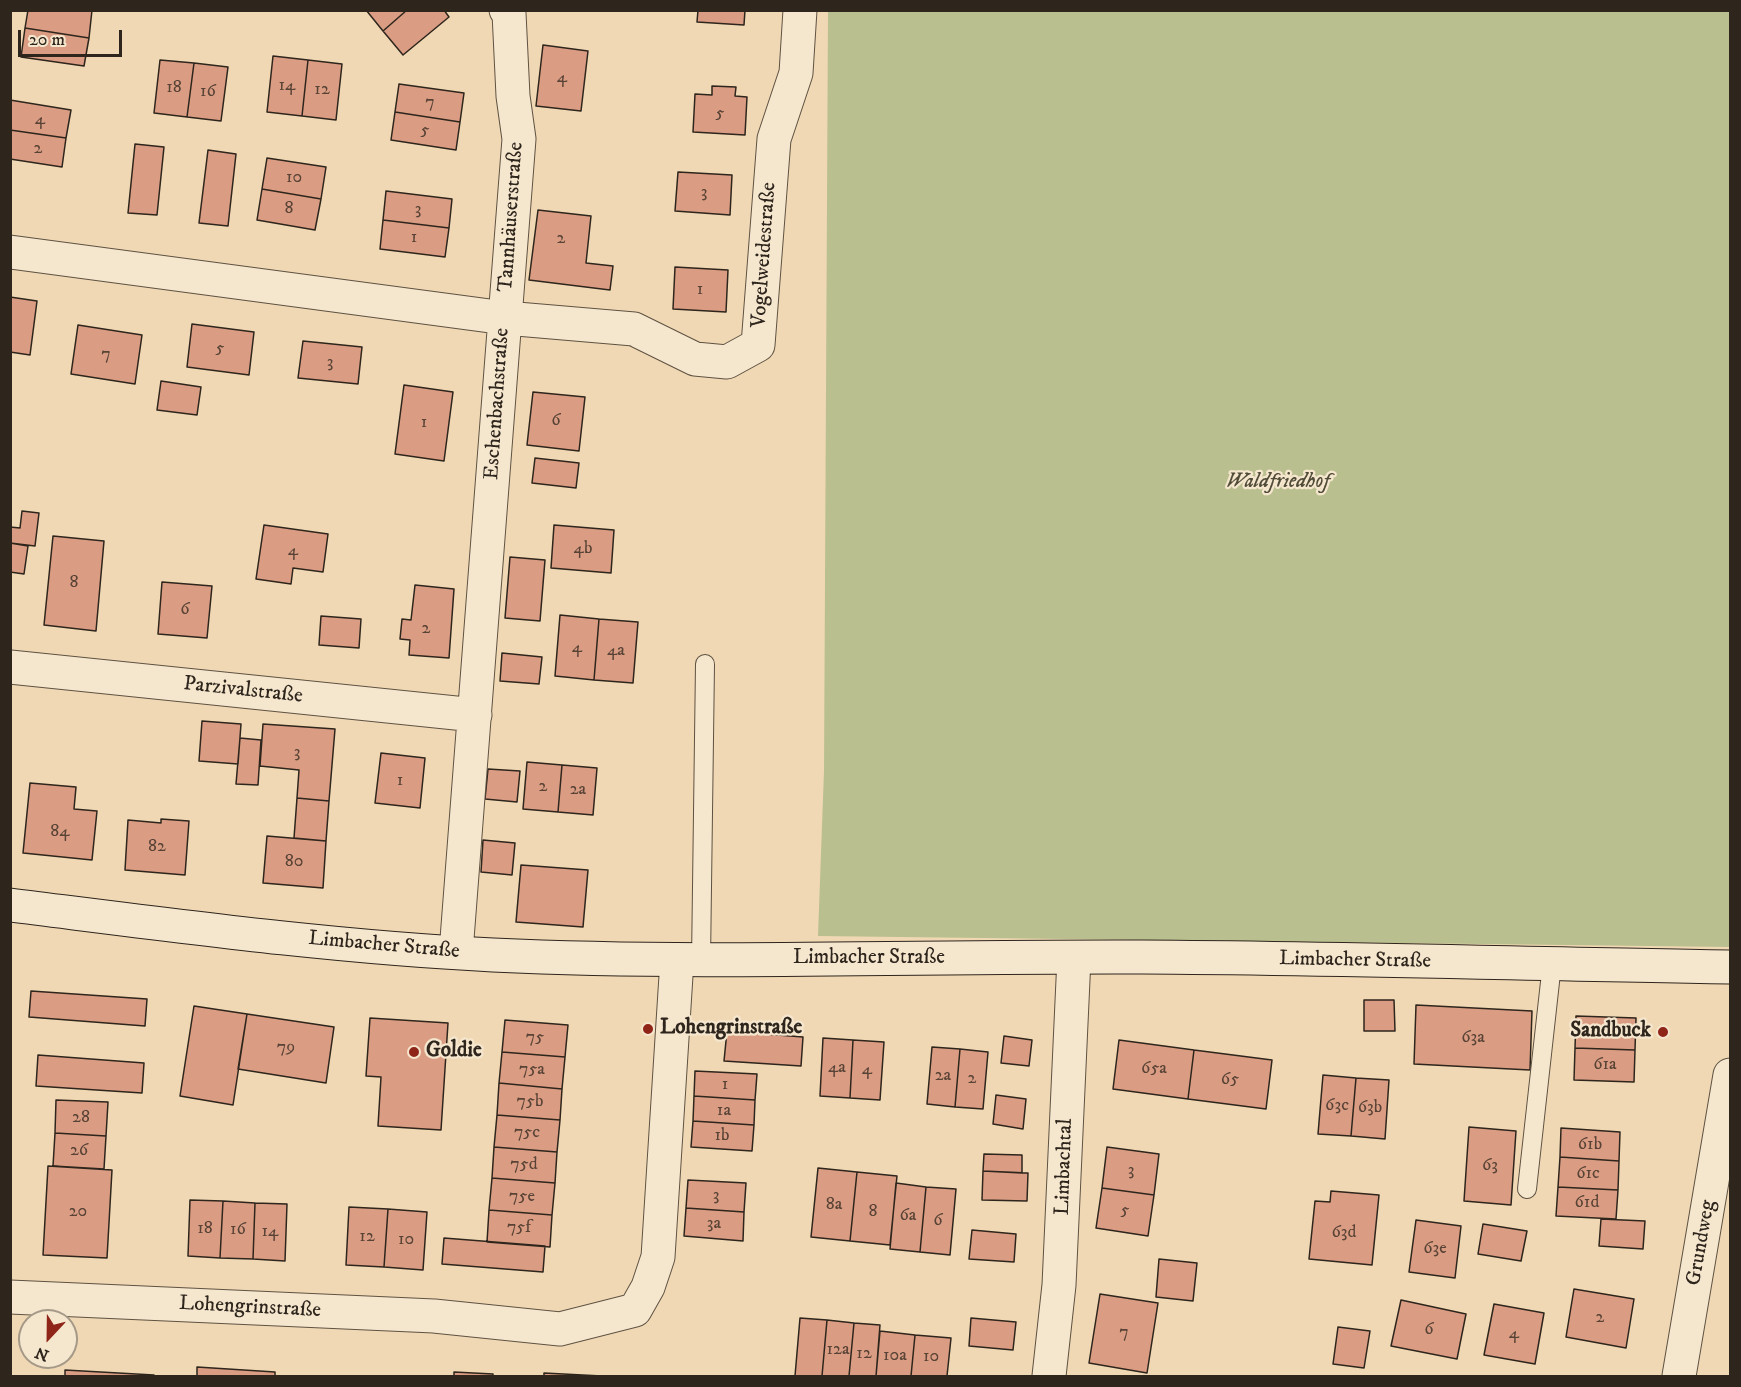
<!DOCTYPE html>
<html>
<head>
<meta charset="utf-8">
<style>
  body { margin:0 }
  #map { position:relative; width:1741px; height:1387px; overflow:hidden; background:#f0d8b4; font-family:"IM FELL DW Pica",serif }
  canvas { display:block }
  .frame { position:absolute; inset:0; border:12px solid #2e251c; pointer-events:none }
  .north { position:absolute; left:18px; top:1309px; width:60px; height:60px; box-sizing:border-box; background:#f5e6ce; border:2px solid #a59987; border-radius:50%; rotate:202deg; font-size:16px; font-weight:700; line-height:24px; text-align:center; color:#2e251c }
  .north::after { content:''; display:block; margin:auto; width:21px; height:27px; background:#8f2418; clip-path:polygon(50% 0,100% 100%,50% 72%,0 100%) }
  .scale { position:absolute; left:18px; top:30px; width:104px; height:27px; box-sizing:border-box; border:3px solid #2e251c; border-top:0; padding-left:8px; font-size:18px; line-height:21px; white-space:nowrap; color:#2e251c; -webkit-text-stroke:4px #f5e6ce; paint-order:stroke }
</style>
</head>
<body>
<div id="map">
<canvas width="1741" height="1387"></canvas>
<div class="frame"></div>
<div class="north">N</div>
<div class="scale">20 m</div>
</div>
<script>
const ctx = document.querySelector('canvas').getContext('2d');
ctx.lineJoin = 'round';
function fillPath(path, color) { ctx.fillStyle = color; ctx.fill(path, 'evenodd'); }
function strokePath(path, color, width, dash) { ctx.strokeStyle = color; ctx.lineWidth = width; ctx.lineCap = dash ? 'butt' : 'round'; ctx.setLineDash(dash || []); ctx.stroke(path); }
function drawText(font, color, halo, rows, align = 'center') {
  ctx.font = font + ' "IM FELL DW Pica",serif'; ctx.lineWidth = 4.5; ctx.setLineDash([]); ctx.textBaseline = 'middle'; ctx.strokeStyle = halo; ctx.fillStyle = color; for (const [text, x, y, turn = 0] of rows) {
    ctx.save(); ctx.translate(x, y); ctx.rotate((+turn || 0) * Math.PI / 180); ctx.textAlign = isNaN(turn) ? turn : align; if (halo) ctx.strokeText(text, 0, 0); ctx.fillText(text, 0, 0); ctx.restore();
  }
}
fillPath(new Path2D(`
  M828 11H1730V947L818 936 824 771Z`), '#b9bf8e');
const building = new Path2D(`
  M28 10H92L89 38 25 28Z
  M366 10H407L383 31Z
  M407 10H444L449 17 403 55 383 31Z
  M698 10H745L744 25 697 22Z
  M25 28 89 38 84 66 21 57Z
  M543 45 588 51 581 111 536 106Z
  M273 56 308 60 302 116 267 112Z
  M160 60 194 63 187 117 154 113Z
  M308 60 342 64 336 120 302 116Z
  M194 63 228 67 221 121 187 117Z
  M399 84 464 93 460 122 395 112Z
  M712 86 736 87 735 96 747 97 745 135 693 132 695 94 712 95Z
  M10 100 71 110 66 138 10 130Z
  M395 112 460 122 456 150 391 140Z
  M10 130 66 138 62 167 10 159Z
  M135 144 164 147 157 215 128 213Z
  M208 150 236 154 228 226 199 223Z
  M267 158 326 167 321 199 262 189Z
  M678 172 732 175 730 215 675 211Z
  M262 189 321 199 315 230 257 220Z
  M386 191 452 199 449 228 383 220Z
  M538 210 591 216 586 263 613 266 610 290 529 280Z
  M383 220 449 228 445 257 380 249Z
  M675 267 728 270 726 312 673 309Z
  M10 297 37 301 30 355 10 352Z
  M192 324 254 332 249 375 187 367Z
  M78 325 142 335 135 384 71 374Z
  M303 341 362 347 358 384 298 378Z
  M161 381 201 387 197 415 157 410Z
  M404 385 453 392 444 461 395 454Z
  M533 392 585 397 579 451 527 445Z
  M535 458 579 463 576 488 532 483Z
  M22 511 39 513 35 546 10 543V527L20 528Z
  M264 525 328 534 323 572 293 568 291 584 256 579Z
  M554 525 614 530 611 573 551 568Z
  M53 536 104 541 96 631 44 625Z
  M10 543 28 546 24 574 10 572Z
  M510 557 545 560 540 621 505 618Z
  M162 582 212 586 207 638 158 634Z
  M415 585 454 589 449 658 409 655 410 640 400 639 402 619 411 620Z
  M560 615 599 619 594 680 555 676Z
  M321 616 361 619 359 648 319 645Z
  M599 619 638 622 633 683 594 680Z
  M502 653 542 657 539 684 500 681Z
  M202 721 241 724 238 764 199 761Z
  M263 724 335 729 329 801 297 798 299 770 260 766Z
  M240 738 261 740 258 785 236 784Z
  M381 753 425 758 420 808 375 803Z
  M527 762 562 765 558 812 523 809Z
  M562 765 597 768 593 815 558 812Z
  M488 769 520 771 517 802 485 799Z
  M30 783 76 787 74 809 97 811 92 860 23 853Z
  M297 798 329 801 326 841 294 838Z
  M161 819 189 821 185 875 125 870 128 820 161 823Z
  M267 836 326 841 323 888 263 883Z
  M483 840 515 843 512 875 481 872Z
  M521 865 588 870 583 927 516 922Z
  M31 991 147 999 145 1026 29 1017Z
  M1364 1000H1394L1395 1031H1364Z
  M1416 1005 1532 1011 1530 1070 1414 1064Z
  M194 1006 247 1014 233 1105 180 1096Z
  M247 1014 334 1027 326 1083 238 1069Z
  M1576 1016 1636 1018 1635 1050 1575 1048Z
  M370 1018 448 1023 441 1130 378 1126 381 1077 366 1076Z
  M505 1020 568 1025 565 1057 502 1052Z
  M727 1031 803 1037 801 1066 724 1061Z
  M1004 1036 1032 1040 1029 1066 1001 1063Z
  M823 1038 853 1040 850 1098 820 1096Z
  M853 1040 884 1042 880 1100 850 1098Z
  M1119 1040 1194 1050 1188 1099 1113 1089Z
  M932 1047 960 1049 955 1107 927 1104Z
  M1575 1048 1635 1050 1634 1082 1574 1080Z
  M960 1049 988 1052 983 1109 955 1107Z
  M1194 1050 1272 1060 1266 1109 1188 1099Z
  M502 1052 565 1057 562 1089 499 1083Z
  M38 1055 144 1063 142 1093 36 1086Z
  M695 1071 757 1074 755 1100 694 1096Z
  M1323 1075 1356 1078 1351 1136 1318 1134Z
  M1356 1078 1389 1080 1385 1139 1351 1136Z
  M499 1083 562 1089 560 1120 497 1115Z
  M996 1095 1026 1099 1023 1129 993 1124Z
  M694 1096 755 1100 754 1125 693 1121Z
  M56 1100 108 1102 106 1136 55 1133Z
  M497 1115 560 1120 557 1152 494 1147Z
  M693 1121 754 1125 752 1151 691 1147Z
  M1469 1127 1516 1131 1511 1205 1464 1201Z
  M1561 1128 1620 1132 1619 1161 1560 1157Z
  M55 1133 106 1136 104 1169 53 1166Z
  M494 1147 557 1152 555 1183 492 1178Z
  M1107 1147 1159 1154 1154 1195 1102 1188Z
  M984 1154 1022 1155V1173L983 1171Z
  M1560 1157 1619 1161 1618 1190 1558 1187Z
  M48 1166 112 1170 107 1258 43 1255Z
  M818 1168 857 1172 850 1241 811 1237Z
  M983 1171 1028 1173 1027 1201 982 1200Z
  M857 1172 897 1176 890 1245 850 1241Z
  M492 1178 555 1183 552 1215 489 1210Z
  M688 1180 746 1183 744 1212 686 1208Z
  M896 1183 926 1187 920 1252 890 1249Z
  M926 1187 956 1189 950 1255 920 1252Z
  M1558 1187 1618 1190 1616 1219 1556 1216Z
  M1102 1188 1154 1195 1148 1236 1096 1228Z
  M1331 1191 1379 1195 1372 1265 1309 1259 1315 1201 1330 1202Z
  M190 1200 223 1201 220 1258 188 1256Z
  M223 1201 255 1203 253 1259 220 1258Z
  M255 1203 287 1204 285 1261 253 1259Z
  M349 1207 388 1209 384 1267 346 1265Z
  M686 1208 744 1212 743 1241 684 1236Z
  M388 1209 427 1212 423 1270 384 1267Z
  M489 1210 552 1215 550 1247 487 1242Z
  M1601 1219 1645 1221 1643 1249 1599 1246Z
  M1416 1220 1461 1226 1455 1278 1409 1272Z
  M1483 1224 1527 1231 1521 1261 1478 1254Z
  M972 1230 1016 1234 1014 1262 969 1259Z
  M444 1238 545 1246 543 1272 442 1264Z
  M1159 1259 1197 1263 1193 1301 1156 1297Z
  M1574 1289 1634 1299 1626 1348 1566 1337Z
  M1100 1294 1158 1303 1147 1373 1089 1363Z
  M1401 1300 1466 1314 1457 1359 1391 1346Z
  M1494 1304 1544 1313 1535 1364 1484 1355Z
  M800 1318 827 1320 822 1376H795Z
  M971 1318 1016 1322 1013 1350 969 1346Z
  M827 1320 854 1323 849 1376H822Z
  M854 1323 880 1325 876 1376H849Z
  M1338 1327 1370 1331 1364 1368 1333 1364Z
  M880 1331 915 1335 911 1376H876Z
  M915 1335 951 1338 947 1376H911Z
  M197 1367 275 1372V1376H197Z
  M65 1370 154 1375V1376H65Z
  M454 1372 493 1374V1376H454Z
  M544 1373 602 1376H544Z`);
fillPath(building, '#da9d83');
strokePath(building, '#2e251c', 1.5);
const service = new Path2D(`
  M701 961 705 664
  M1527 1189 1552 964`);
const minor = new Path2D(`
  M506 10 509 13 513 96 519 139 505 318 634 329 695 359 727 362 758 345 774 139 796 73 800 10
  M10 252 505 318 456 952
  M10 667 475 715
  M10 1297 434 1316 560 1329 635 1310 648 1287 658 1257 677 960
  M1049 1376 1059 1285 1074 958
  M1679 1376 1730 1075`);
const secondary = new Path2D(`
  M10 905C171 925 331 947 493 955 709 965 925 956 1142 957 1338 958 1534 964 1730 967`);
strokePath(service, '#5e5242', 20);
strokePath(minor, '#5e5242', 35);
strokePath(secondary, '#2e251c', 35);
strokePath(service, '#f5e6ce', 18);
strokePath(minor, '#f5e6ce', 33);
strokePath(secondary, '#f5e6ce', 33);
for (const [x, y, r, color] of [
  [648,1029,6,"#8f2418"],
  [1663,1032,6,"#8f2418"],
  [414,1052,6,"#8f2418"]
]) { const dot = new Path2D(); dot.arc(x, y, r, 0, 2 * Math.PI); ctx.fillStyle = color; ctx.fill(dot); strokePath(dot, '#f5e6ce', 2); }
drawText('18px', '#594336', null, [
  ["4",562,78],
  ["14",287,86],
  ["18",174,88],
  ["12",322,90],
  ["16",208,92],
  ["7",430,103],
  ["5",720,114],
  ["4",40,120],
  ["5",425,131],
  ["2",38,149],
  ["10",294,178],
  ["3",704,193],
  ["8",289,209],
  ["3",418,210],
  ["1",414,238],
  ["2",561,239],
  ["1",700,290],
  ["5",220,349],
  ["7",106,355],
  ["3",330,363],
  ["6",556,421],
  ["1",424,423],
  ["4b",583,549],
  ["4",293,551],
  ["8",74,583],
  ["6",185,610],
  ["2",426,629],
  ["4",577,648],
  ["4a",616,651],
  ["3",297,753],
  ["1",400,781],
  ["2",543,787],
  ["2a",578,790],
  ["84",60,832],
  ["82",157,847],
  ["80",294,862],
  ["75",535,1038],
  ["63a",1473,1038],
  ["79",286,1048],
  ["61a",1605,1065],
  ["4a",837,1068],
  ["65a",1154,1069],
  ["75a",532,1070],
  ["4",867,1070],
  ["2a",943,1076],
  ["2",972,1079],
  ["65",1230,1080],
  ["1",725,1085],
  ["75b",530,1102],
  ["63c",1337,1106],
  ["63b",1370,1108],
  ["1a",724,1111],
  ["28",81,1118],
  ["75c",527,1133],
  ["1b",722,1136],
  ["61b",1590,1145],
  ["26",79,1151],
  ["75d",524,1165],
  ["63",1490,1166],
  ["3",1131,1171],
  ["61c",1588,1174],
  ["3",716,1196],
  ["75e",522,1197],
  ["61d",1587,1203],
  ["8a",834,1205],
  ["5",1125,1211],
  ["20",78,1212],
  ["8",873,1212],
  ["6a",908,1216],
  ["6",938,1221],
  ["3a",714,1224],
  ["75f",519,1228],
  ["18",205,1229],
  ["16",238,1230],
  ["14",270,1232],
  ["63d",1344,1233],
  ["12",367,1237],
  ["10",406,1240],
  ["63e",1435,1249],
  ["2",1600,1318],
  ["6",1429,1330],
  ["7",1124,1333],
  ["4",1514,1334],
  ["12a",838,1350],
  ["12",864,1354],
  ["10a",895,1356],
  ["10",931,1357]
]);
drawText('21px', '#2e251c', '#f5e6ce', [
  ["Tannhäuserstraße",512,217,-86],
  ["Vogelweidestraße",765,255,-86],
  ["Eschenbachstraße",498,404,-86],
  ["Parzivalstraße",243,691,6],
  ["Limbacher Straße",384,946,5],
  ["Limbacher Straße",869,959],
  ["Limbacher Straße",1355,961,1],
  ["Limbachtal",1065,1167,-88],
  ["Grundweg",1702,1243,-80],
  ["Lohengrinstraße",250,1308,3]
]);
drawText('italic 21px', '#514c38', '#f5e6ce', [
  ["Waldfriedhof",1278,483]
]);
drawText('bold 21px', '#2e251c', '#f5e6ce', [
  ["Lohengrinstraße",660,1029],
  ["Sandbuck",1651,1032,"right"],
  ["Goldie",426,1052]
], 'left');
</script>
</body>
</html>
